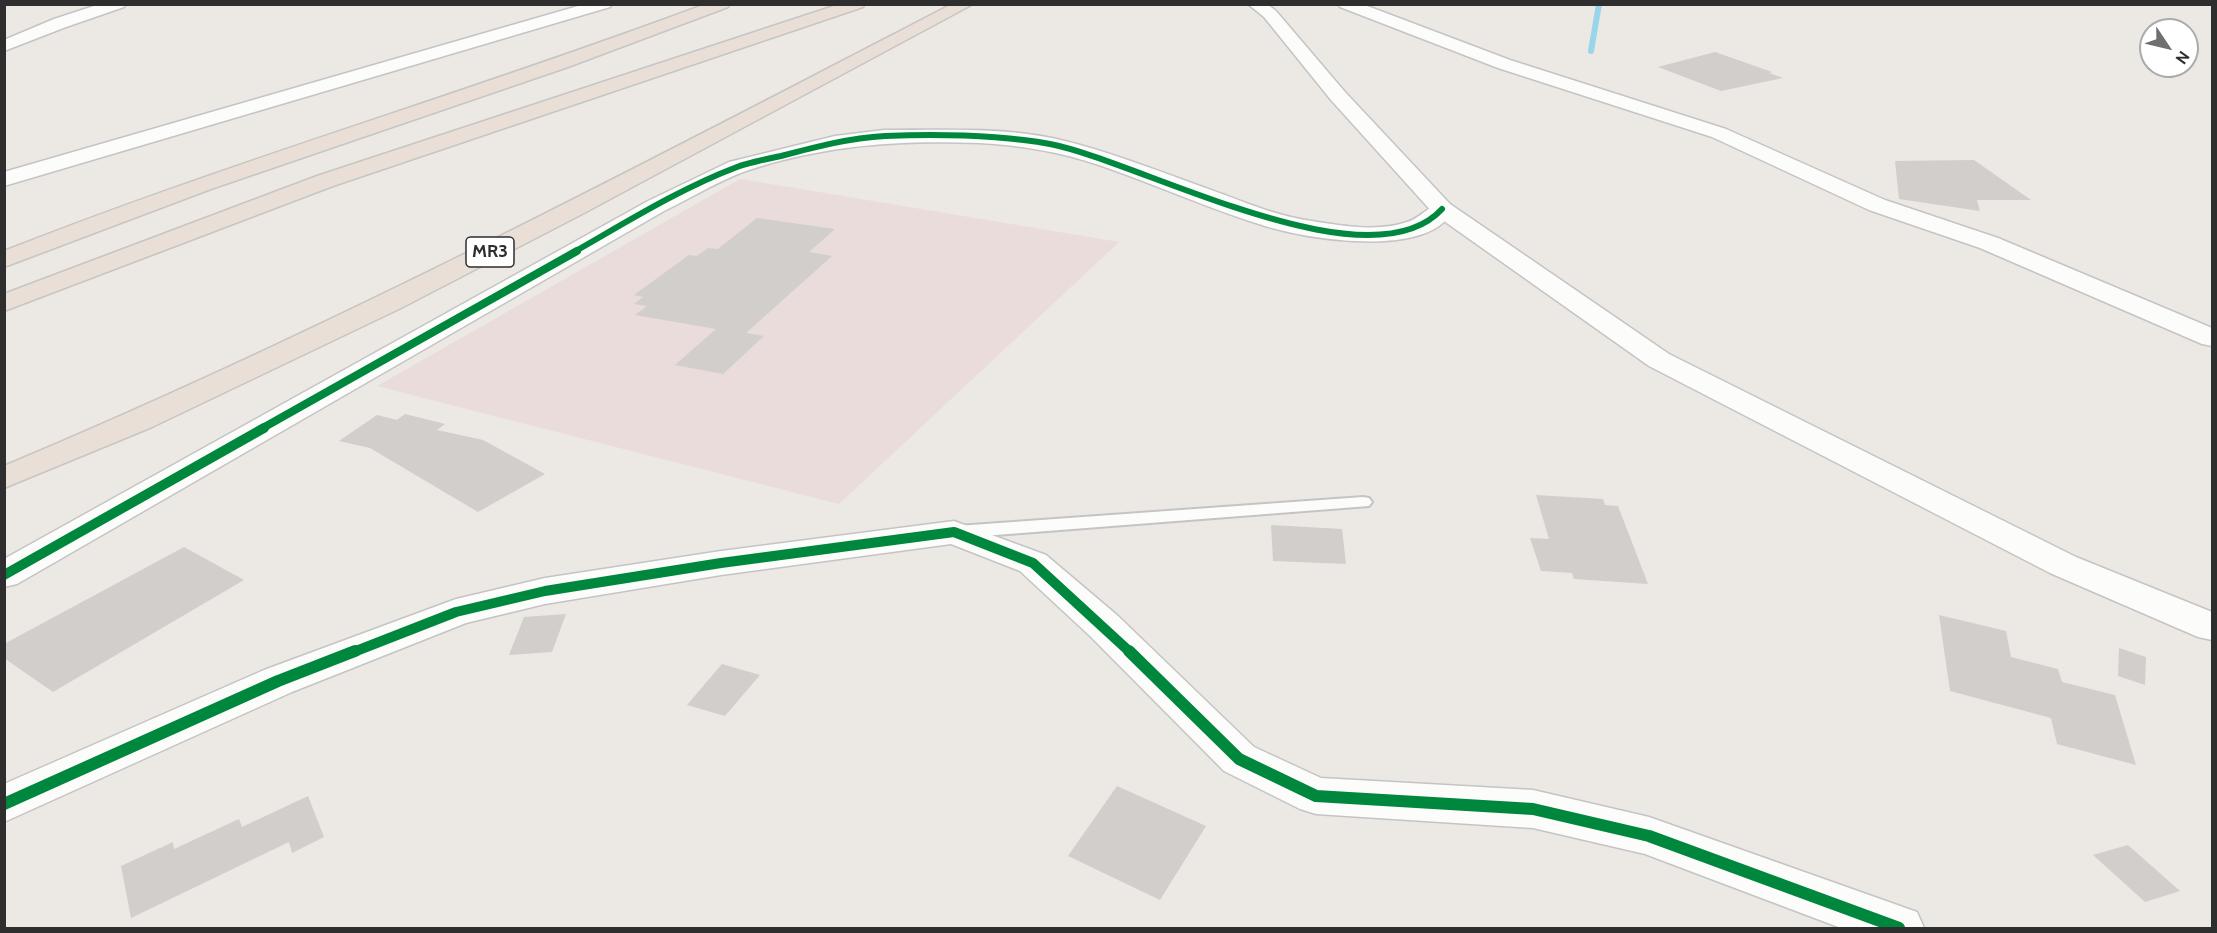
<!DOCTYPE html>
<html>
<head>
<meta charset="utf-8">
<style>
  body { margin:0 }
  #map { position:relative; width:2217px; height:933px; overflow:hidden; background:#ece8e4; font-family:Cabin,sans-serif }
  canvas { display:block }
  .frame { position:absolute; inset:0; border:6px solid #2e2e2e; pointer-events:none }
  .north { position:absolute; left:2139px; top:18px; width:60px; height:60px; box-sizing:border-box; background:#fff; border:2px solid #ababab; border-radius:50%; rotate:125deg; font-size:16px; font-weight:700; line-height:24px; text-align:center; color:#2e2e2e }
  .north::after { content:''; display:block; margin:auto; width:21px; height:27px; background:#706f6e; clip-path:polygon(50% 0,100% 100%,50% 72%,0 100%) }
</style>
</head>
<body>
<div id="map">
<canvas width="2217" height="933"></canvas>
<div class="frame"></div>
<div class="north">N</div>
</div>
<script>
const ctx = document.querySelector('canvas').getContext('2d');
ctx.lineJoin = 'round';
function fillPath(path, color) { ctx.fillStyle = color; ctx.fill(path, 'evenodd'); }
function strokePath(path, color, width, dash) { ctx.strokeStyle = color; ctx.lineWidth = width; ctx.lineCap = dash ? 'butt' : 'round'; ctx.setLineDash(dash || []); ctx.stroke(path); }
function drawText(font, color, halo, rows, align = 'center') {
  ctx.font = font + ' Cabin,sans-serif'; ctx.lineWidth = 4.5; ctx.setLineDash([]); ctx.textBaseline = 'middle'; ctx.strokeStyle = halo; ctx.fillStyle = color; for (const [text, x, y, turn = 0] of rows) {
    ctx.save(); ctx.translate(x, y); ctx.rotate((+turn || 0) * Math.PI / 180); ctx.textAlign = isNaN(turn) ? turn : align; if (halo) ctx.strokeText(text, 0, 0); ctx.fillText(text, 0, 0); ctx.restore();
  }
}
fillPath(new Path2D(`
  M740 179 1119 242 839 504 377 386Z`), '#e9dcdb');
strokePath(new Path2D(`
  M1591 51 1599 4`), '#99d6ec', 6);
fillPath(new Path2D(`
  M1715 52 1772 72 1769 73 1783 78 1721 91 1658 67Z
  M1974 160 2031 200H1977L1980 211 1899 199 1895 161Z
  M757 218 835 229 809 252 832 256 746 333 764 336 723 374 675 365 716 329 635 315 647 306 634 304 643 297 634 295 689 255 697 256 708 248 718 249Z
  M405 414 445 424 437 430 483 440 545 474 478 512 370 448 339 441 377 415 397 420Z
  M1536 495 1603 499 1605 505 1618 506 1648 584 1574 579 1572 573 1541 571 1530 538 1549 539Z
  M1271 525 1342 529 1346 564 1273 561Z
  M184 547 244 580 53 692 4 658V644Z
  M566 614 552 652 509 655 524 617Z
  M1939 615 2006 631 2011 657 2058 669 2062 682 2115 695 2136 765 2057 744 2051 718 1950 691Z
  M2119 648 2146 657 2145 685 2118 676Z
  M722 664 760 675 725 716 687 705Z
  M1117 786 1206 826 1160 900 1068 856Z
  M308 796 324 837 292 853 289 842 131 918 121 866 173 842 174 849 239 819 242 827Z
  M2128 845 2180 891 2145 902 2093 855Z`), '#d1cecb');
const service = new Path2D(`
  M1363 497 1369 498 1372 502 1369 506 957 538 951 536 948 532 951 528 957 526Z`);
const minor = new Path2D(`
  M100 4H126L124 7 66 27 4 51V40L54 19Z
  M585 4H612L610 7 4 186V172Z
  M1338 4H1362L1510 60 1726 129 1885 200 1998 238 2212 328V346L2202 344 1980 248 1869 210 1712 137 1498 68 1340 7Z
  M884 130C939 130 998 127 1052 138 1111 151 1168 175 1225 195 1254 206 1282 217 1312 221 1342 226 1378 232 1407 222 1424 217 1432 199 1450 204L1454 209C1450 215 1445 222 1439 226 1400 253 1308 239 1265 226 1209 209 1155 184 1099 165 1060 152 1020 145 979 143 898 140 824 145 746 171 718 181 691 198 664 211L17 584 4 587V559L648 201 729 162 835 136Z
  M954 521 1046 555 1118 616 1254 747 1321 778 1533 790 1649 817 1917 912 1924 928H1841L1645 854 1533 828 1316 814 1300 809 1224 771 1090 636 1020 571 951 544 721 575 545 604 466 623 292 692 4 822V784L264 670 456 599 545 578 721 551Z`);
const secondary = new Path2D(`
  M1248 4H1267L1276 11 1345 92 1450 204 1669 354 2076 557 2212 612V640L2198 637 2050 573 1649 366 1434 214 1331 100 1264 17Z`);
const motorway = new Path2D(`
  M706 4H730L728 7 568 67 211 189 4 267V251C235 160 474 91 706 4Z
  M840 4H865L863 7 333 186 4 311V294L317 176Z
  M952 4H973L584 213 401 308 152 427 4 488V466C329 330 640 166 952 4Z`);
strokePath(service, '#c5c4c5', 4);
strokePath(minor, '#c5c4c5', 3);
strokePath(secondary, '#c5c4c5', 3);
strokePath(motorway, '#c6c5c4', 3);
fillPath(service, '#fcfcfb');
fillPath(minor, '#fcfcfb');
fillPath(secondary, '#fcfcfb');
fillPath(motorway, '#eadfd6');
strokePath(new Path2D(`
  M574 252C625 223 681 188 737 167 751 162 766 159 781 156 815 147 849 138 885 136 937 134 999 135 1050 144 1139 161 1369 289 1442 209`), '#00873e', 6);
strokePath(new Path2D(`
  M261 429 577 251`), '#00873e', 8);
strokePath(new Path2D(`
  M4 575 264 428
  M351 653 456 612 545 591 721 563 954 532 1033 563 1131 653`), '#00873e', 10);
strokePath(new Path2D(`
  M1129 651 1239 759 1316 796 1533 809 1649 836 1899 928
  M4 804 278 681 355 651`), '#00873e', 12);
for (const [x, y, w] of [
  [490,252,48]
]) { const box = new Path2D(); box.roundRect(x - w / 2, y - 15, w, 30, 4.5); ctx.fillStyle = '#fff'; ctx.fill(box); strokePath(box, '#2e2e2e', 1.5); }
drawText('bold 18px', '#2e2e2e', null, [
  ["MR3",490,252]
]);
</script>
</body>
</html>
